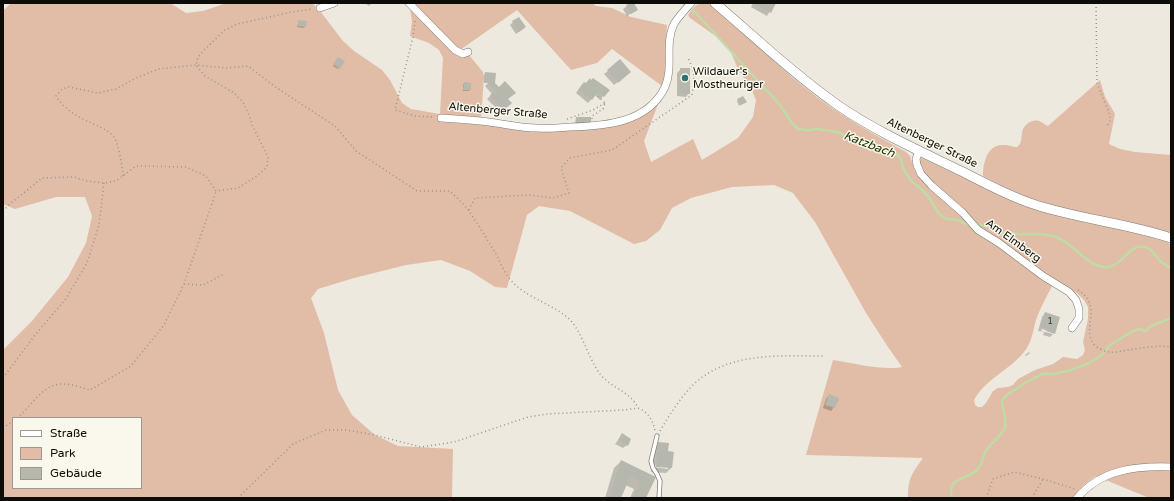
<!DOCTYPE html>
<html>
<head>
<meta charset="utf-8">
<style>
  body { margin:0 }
  #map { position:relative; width:1174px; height:501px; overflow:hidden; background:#ede9df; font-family:"Varela Round",sans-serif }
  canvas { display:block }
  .frame { position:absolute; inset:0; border:4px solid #0d0c08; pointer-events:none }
  .legend { position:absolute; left:12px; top:417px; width:130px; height:72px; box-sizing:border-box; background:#faf7ec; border:1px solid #9b9991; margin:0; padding:5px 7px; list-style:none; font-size:12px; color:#0d0c08 }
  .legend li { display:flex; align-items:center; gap:8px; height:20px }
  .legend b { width:20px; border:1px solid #9b9991 }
</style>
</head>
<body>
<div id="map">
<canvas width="1174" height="501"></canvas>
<div class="frame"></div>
<ul class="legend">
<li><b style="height:5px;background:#fff"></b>Straße</li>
<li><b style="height:11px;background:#e1bca6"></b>Park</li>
<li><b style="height:11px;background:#b6b7ad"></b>Gebäude</li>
</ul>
</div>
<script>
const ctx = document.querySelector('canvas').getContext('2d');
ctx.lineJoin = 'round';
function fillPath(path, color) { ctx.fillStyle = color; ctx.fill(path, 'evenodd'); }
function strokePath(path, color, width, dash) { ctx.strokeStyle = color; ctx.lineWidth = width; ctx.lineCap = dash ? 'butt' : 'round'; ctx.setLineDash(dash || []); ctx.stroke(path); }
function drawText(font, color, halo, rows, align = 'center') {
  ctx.font = font + ' "Varela Round",sans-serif'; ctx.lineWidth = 3; ctx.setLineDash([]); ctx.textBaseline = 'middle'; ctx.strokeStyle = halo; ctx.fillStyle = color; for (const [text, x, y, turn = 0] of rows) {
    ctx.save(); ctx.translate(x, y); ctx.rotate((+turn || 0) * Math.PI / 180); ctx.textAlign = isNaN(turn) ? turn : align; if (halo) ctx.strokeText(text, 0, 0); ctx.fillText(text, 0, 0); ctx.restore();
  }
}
fillPath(new Path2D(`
  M11 3H170L186 13 203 11 227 3H312L320 11 343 41 354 51 382 70 390 80 402 103 411 109 440 114 443 58 439 50 429 43 410 36 412 22 410 8 453 51C458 56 462 57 469 55L483 72 484 77 481 118 441 114 440 122 558 130 604 128 618 125 660 99 644 141 651 162 693 139 702 160 738 138 753 117 756 100 751 88 739 71 729 48 717 37 690 18 688 15C695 5 696 3 708 3 742 28 770 60 803 86 834 112 870 132 906 152L910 156 915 171 924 181 953 207 1053 284C1047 296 1040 308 1036 320 1033 331 1032 342 1024 352 1009 371 986 378 974 400L975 405 978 407H982L986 403 993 391 998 388 1008 387 1013 385 1018 379 1035 370 1053 364 1063 357 1077 359 1083 355 1085 350 1083 342 1088 319V307L1084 300 1077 293 1043 273 983 230 927 178 921 168 919 161 922 158 1024 206 1065 218 1128 231 1167 242 1171 245V498H1149L1096 476 1085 484 1072 498H908C908 477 912 474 923 458L806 455 833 360C852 363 885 371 902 367L888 347 866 313 815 222 793 193 774 185 732 187 691 198 672 208 660 230 646 241 634 244 570 211 539 206 527 215 507 288 495 287 470 271 441 260 406 265 354 278 318 289 311 298 324 333 338 390 352 415 375 435 398 446 453 449 452 498H3V350L32 321 68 277 86 243 92 216 85 197H56L15 209 3 204V11ZM13 418H141V488H13Z
  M414 3H592L596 6 612 8 631 17 667 25 666 38 667 71 662 86 612 49 597 63 571 70 517 10 460 50 454 46Z
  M1100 80 1105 97 1115 114 1109 144 1120 149 1135 152 1171 155V233C1125 220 1075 214 1030 198 1014 192 998 184 983 176 983 163 987 144 1004 145 1009 145 1012 147 1017 147 1022 143 1021 139 1022 133 1023 125 1032 119 1039 121 1042 122 1045 125 1048 126Z`), '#e1bca6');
fillPath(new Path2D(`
  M365 3H372L369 6Z
  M631 3H633L637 10 627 16 623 9Z
  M753 3H775L767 16 751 7Z
  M299 21 305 26 304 28 297 27Z
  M513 22 521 30 516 34 510 25Z
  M337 60 339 68 338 69 333 66Z
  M681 69 689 93 686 97 677 96V73Z
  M608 71 626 75 614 85 604 74Z
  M485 73 510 103 500 112 487 99 492 94 485 86 488 83H484V75Z
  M591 81 603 96 600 100 595 95 588 103 576 93 581 86Z
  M464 83 470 90 468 91H463V85Z
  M738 100 745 102 739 106 737 101Z
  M484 107 491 112 490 114 482 113Z
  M576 118 590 121 589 123H575Z
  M1045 313 1054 333 1042 329 1041 331 1053 334 1050 337 1043 335 1044 332 1038 331 1042 317Z
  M1029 352 1030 353 1026 356 1025 355Z
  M829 395 834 407 831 411 823 408 826 399Z
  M622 435 627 445 623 448 615 444Z
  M659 443 667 452 671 468 666 473 651 472 652 467 668 469V467L652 465 654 449Z
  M621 461 655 477 645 498H630L634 489 625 485 620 498H605L614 468Z`), '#0003');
strokePath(new Path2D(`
  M683 3 696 13 780 105 792 123 798 129 807 130 818 129 837 132 853 139 893 152 900 157 903 168 911 181 920 188 928 196 939 214 946 219 958 220 966 224 971 225
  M976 224C988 225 991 229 1002 232 1019 237 1039 231 1056 237 1072 243 1083 260 1096 265 1122 276 1125 242 1146 247 1152 249 1155 255 1159 260 1162 263 1167 266 1171 268
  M952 498C946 477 967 480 978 469 983 463 983 455 987 449 992 442 1002 436 1005 427 1007 419 1002 409 1002 400L1008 394 1027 382 1042 374H1054L1071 370 1089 363 1102 355 1110 345 1131 332 1139 329 1146 331 1149 327 1171 318`), '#bfdba6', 2.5);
fillPath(new Path2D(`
  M629 3H634L638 10 631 14 626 5Z
  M752 3H776L771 13Z
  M519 17 526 27 519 32 512 21Z
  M298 20 307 21 306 27 298 26Z
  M338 57 345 61 340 69 333 64Z
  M620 59 631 72 618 83 607 70Z
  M680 68H690V94L679 93Z
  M485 72 496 73 495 83 499 87 505 81 516 93 508 99 512 103 504 110 490 95 495 91 487 82H484Z
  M590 78 591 80 593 78 610 90 604 97 598 92 592 100 578 90 584 82 586 83Z
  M464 82 471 83V90H463Z
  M743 96 747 102 741 105 737 99Z
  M483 106H492V113L483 112Z
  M576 117H591V122H576Z
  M1045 312 1060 317 1055 334 1046 331 1047 329 1040 327Z
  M829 394 839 398 835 408 825 405Z
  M622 433 631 439 628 446 618 440Z
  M658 442 669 443 668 451 674 452 672 468 656 467Z
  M621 460 656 477 646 498H632L640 482 630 477 621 498H609Z`), '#b6b7ad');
const service = new Path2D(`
  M657 436 651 461 653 468 657 474 660 481 659 498`);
const minor = new Path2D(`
  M409 3 455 50 463 54 468 52
  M320 8 334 3
  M441 118C457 119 473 120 489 122 505 124 521 128 537 128 548 129 559 128 570 127 605 126 648 123 665 87 674 67 664 44 674 24 678 17 685 10 691 3
  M919 151 916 159 917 165 921 174 932 186 963 213 978 230 999 243 1043 276 1069 292 1076 300 1079 309V318L1072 328
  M1077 498C1102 469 1135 466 1171 467`);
const tertiary = new Path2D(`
  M715 3C756 38 795 75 839 106 877 132 920 151 961 171 985 183 1008 196 1033 204 1078 219 1126 223 1171 238`);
strokePath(service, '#7d7a71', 5);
strokePath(minor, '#7d7a71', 8);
strokePath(tertiary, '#7d7a71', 10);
strokePath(new Path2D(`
  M1096 3 1097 83C1099 90 1112 116 1110 121 1110 122 1107 126 1106 127
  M415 21 413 37 395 110 415 116 433 117
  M598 96 605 103
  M567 119 593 110 605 103
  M592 119V116L603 109 605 103
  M123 176C122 166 119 145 114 137 109 131 102 128 96 125 80 118 65 111 56 96L62 89 69 87 98 93 116 89 136 78 159 69 196 65 226 68 248 66 274 86 335 126 356 151 417 191H450C456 197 463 203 469 211 477 223 485 236 493 249 499 258 502 269 509 278 524 297 548 302 567 317 581 328 588 358 600 374 611 388 630 391 638 408
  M469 210 475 198 529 195 553 198 569 193 561 168 570 158 612 150 692 95C695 79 695 72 688 58
  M3 211 10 204 42 178 74 177 86 181 104 183 116 181 136 166 186 167 206 176 216 191 238 188 257 176 267 167 268 157 252 125 250 117 243 102 234 93 205 76 196 65 198 57 204 50 225 30 237 24 292 12 312 9
  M184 284 203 285 224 274
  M1078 290C1103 306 1082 327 1093 343 1096 348 1104 351 1109 352 1115 353 1122 351 1128 350 1142 348 1157 345 1171 347
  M3 378 35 335 65 300 87 263 99 225 104 183
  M17 418C31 407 43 383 63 384 72 384 82 388 90 390L131 366 164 325 184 284 216 192
  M3 428 13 421
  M660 431C669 416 678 401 690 388 725 351 779 356 825 356
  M238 498 293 444 326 430H346L375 435 421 447 454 442 528 417 547 414 624 410 638 408C648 412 653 420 655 431
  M986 498 993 479 1014 472 1043 479 1075 489
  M1032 498 1043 479`), '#97948c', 1.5, [1, 3]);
strokePath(service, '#fff', 3.5);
strokePath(minor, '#fff', 7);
strokePath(tertiary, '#fff', 9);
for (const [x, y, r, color] of [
  [685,78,4,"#2a736e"]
]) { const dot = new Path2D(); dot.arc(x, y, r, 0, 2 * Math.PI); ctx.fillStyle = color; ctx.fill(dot); strokePath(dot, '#faf7ec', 1.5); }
drawText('9px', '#373731', null, [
  ["1",1050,322]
]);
drawText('11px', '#0d0c08', '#faf7ec', [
  ["Wildauer's",693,72],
  ["Mostheuriger",693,85]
], 'left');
drawText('11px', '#0d0c08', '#faf7ec', [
  ["Altenberger Straße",498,111,5],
  ["Altenberger Straße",932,143,26],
  ["Am Elmberg",1013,241,36]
]);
drawText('italic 12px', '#203800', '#faf7ec', [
  ["Katzbach",869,145,21]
]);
</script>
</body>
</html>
